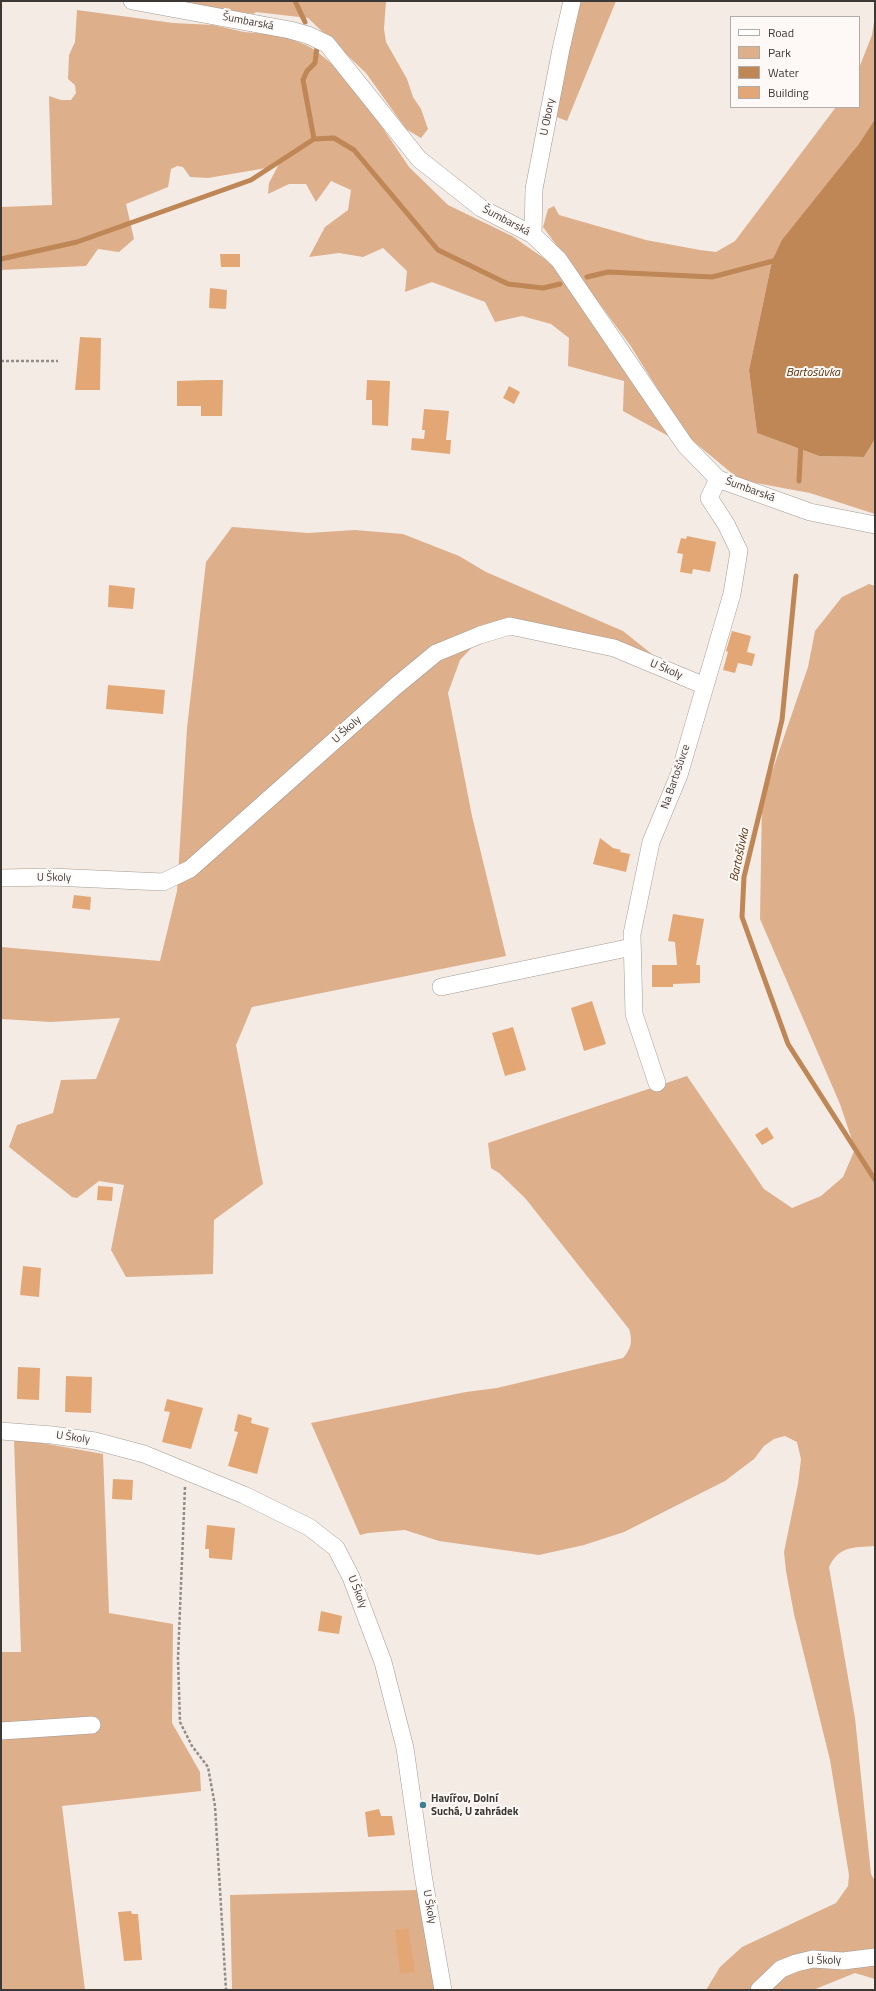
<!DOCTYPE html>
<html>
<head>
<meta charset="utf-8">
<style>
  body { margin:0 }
  #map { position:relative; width:876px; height:1991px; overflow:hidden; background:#f4ebe5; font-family:"Titillium Web",sans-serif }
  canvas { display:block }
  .frame { position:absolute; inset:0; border:2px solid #3b3835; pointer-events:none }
  .legend { position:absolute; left:730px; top:16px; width:130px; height:92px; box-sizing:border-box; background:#fef9f6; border:1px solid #b0aca9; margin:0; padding:5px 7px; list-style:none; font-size:12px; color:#3b3835 }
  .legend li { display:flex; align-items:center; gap:8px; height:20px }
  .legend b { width:20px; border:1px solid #b0aca9 }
</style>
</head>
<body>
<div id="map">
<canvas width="876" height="1991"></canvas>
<div class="frame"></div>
<ul class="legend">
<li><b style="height:5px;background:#fff"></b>Road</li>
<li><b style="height:11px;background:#ddaf8b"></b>Park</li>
<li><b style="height:11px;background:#bf8656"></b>Water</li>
<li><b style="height:11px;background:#e3a776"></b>Building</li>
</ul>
</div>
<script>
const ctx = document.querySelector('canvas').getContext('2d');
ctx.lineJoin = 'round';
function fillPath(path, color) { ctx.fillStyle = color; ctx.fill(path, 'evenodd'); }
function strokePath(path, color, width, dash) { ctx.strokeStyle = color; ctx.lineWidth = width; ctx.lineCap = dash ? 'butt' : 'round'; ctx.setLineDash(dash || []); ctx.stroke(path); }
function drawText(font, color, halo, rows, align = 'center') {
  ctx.font = font + ' "Titillium Web",sans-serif'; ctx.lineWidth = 4; ctx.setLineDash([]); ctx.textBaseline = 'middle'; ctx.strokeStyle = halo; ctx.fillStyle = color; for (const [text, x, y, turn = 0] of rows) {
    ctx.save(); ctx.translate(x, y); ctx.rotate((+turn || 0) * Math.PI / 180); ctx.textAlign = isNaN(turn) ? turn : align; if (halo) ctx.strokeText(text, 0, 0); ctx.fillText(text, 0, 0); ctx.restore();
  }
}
fillPath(new Path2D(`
  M169 1H386L384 29 386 42 407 79 413 97 421 109 428 129 421 138 406 129 366 73 308 18 256 12 253 14Z
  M578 1H616L567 121 554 116Z
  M77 10 173 23 213 25 244 32 280 35 306 45 315 50 349 78 409 167 448 205 512 236 555 266 670 437 623 411 624 381 568 366 569 338 551 324 522 316 495 322 485 302 432 282 405 292 407 271 383 248 363 257 339 253 309 257 325 227 348 210 351 190 331 181 316 202 306 184H289L268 194 269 183 280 162 272 167 208 178 190 177 183 167 177 166 171 169 168 187 126 204 134 239 119 252 98 249 86 266 1 270V207L52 205 49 96 61 100H71L76 93 75 85 68 79 69 55 75 42Z
  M875 16V119L858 145 772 261 749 370 757 433 819 456 864 457 875 439V514L810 493 740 480 687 436 630 345 543 227 548 209 554 206 559 215 646 240 700 250 716 252 735 241 836 107H859V68L872 35Z
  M232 527 308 533 355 530 403 534 459 556 486 572 623 631 653 655 513 621 478 641 460 660 448 693 472 816 506 956 252 1007 236 1045 263 1184 214 1220 213 1274 126 1277 111 1250 124 1185 99 1181 77 1198 72 1197 9 1147 17 1125 53 1113 61 1080 96 1079 120 1018 51 1022 1 1019V947L160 961 177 891 187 728 206 562Z
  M869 584 875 586V1546C853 1548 840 1545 829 1567L855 1718 871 1874 875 1881V1979L855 1973 813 1990H706L720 1967 742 1947 836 1903 848 1886 849 1875 830 1760 794 1614 786 1571 784 1552 798 1484 801 1459 797 1442 785 1436 774 1439 764 1446 754 1459 725 1481 624 1532 584 1545 539 1555 439 1541 405 1530 368 1533 360 1535 311 1423 466 1392 497 1388 623 1358C631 1349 633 1341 629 1329L525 1198 499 1173 491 1168 488 1143 687 1076 764 1189 792 1208 821 1196 843 1177 855 1149 840 1104 760 919 762 801 808 667 815 631 842 597Z
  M14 1438 103 1454 109 1613 173 1624 172 1723 200 1772 201 1791 62 1806 85 1990H1V1652H21Z
  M417 1890 435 1990H232L230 1895Z`), '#ddaf8b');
fillPath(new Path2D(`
  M875 119V439L864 457 819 456 757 433 749 370 772 261 782 240 858 145Z`), '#bf8656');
strokePath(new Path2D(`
  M295 1 305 22
  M317 47 315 63 307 71 303 80 314 139 334 138 354 150 438 250 508 284 543 288 560 284
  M1 259 77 242 251 180 314 139
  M587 277 608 272 712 277 777 260
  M799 481 801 442
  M796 576 782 720 744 877 742 917 788 1044 875 1180`), '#bf8656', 5);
fillPath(new Path2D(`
  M220 254H240V267H221Z
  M210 288 227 290 226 309 209 308Z
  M80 337 101 338 100 390H75Z
  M208 380H223L222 416H201V406H177V381Z
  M367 380 390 381 388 426 372 425V400H366Z
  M509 386 520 392 514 404 503 398Z
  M424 409 449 411 446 440H451L450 454 411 450 412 438 424 439 425 430H422Z
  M687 536 716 542 710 572 693 569 692 574 680 572 683 554 677 553 681 538 686 539Z
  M109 585 135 588 133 609 108 607Z
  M732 631 751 636 747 652 755 654 752 666 738 663 735 673 723 670 728 652 726 651Z
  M108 685 165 690 163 714 106 709Z
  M600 838 613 848 621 850 620 852 630 854 626 872 593 864Z
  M74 895 91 897 90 910 72 908Z
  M673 914 704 919 696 965H700V983L673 984V987H652V965H677L675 942 668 941Z
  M592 1001 606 1044 584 1051 571 1008Z
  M513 1027 526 1070 505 1076 492 1033Z
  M767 1127 774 1138 762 1145 755 1135Z
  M98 1186 113 1187 112 1201 97 1200Z
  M23 1266 41 1268 39 1297 20 1295Z
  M18 1367 40 1368 39 1400 17 1399Z
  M66 1376 92 1377 91 1413 65 1412Z
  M167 1399 203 1408 191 1449 162 1442 170 1412 164 1411Z
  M238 1414 252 1418 251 1423 269 1428 257 1474 228 1466 238 1432 234 1431Z
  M113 1479 133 1480 132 1500 112 1499Z
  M207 1525 235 1528 232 1560 209 1558V1549H205Z
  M321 1611 342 1616 339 1634 318 1631Z
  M379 1809 381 1816H392L395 1835 368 1837 365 1812Z
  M131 1911 132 1914H138L142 1960 124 1961 118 1912Z
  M408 1928 415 1972 400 1974 395 1930Z`), '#e3a776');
const minor = new Path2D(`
  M132 1 290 30 308 35 327 44 419 159 481 208 533 235 559 260 685 445 718 479 810 512 875 525
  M533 235 534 189 561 49 572 1
  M1 878 52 877 163 882 190 869 396 686 436 653 480 635 510 626 614 648 705 686
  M441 987 632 947
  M657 1083 634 1014 632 934 651 842 679 775 732 594 739 551 726 524 709 498 718 479
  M1 1431 52 1435 95 1441 144 1454 244 1495 309 1527 336 1548 351 1577 383 1662 405 1748 423 1875 443 1990
  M1 1731 92 1725
  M759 1990 781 1969 796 1963 813 1959 843 1961 875 1957`);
strokePath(minor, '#a29b95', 18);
strokePath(new Path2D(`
  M1 361H58
  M185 1487 178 1658 180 1722 192 1746 208 1767 215 1806 226 1990`), '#928c88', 2.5, [3, 2]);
strokePath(minor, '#fff', 17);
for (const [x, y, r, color] of [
  [423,1805,4,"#407f93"]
]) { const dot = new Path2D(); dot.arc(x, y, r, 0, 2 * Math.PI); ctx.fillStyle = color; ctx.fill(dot); strokePath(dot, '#fef9f6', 1.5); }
drawText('11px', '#3b3835', '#fef9f6', [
  ["Šumbarská",248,22,11],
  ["U Obory",548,117,-79],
  ["Šumbarská",506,221,28],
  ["Šumbarská",750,490,20],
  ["U Školy",666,670,23],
  ["U Školy",347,730,-42],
  ["Na Bartošůvce",676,777,-71],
  ["U Školy",54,878,1],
  ["U Školy",73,1438,8],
  ["U Školy",357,1592,69],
  ["U Školy",429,1907,80],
  ["U Školy",824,1961,-1]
]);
drawText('bold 11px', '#3b3835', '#fef9f6', [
  ["Havířov, Dolní",431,1799],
  ["Suchá, U zahrádek",431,1812]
], 'left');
drawText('italic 12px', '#58310a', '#fef9f6', [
  ["Bartošůvka",813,373],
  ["Bartošůvka",740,855,-78]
]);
</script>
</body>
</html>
